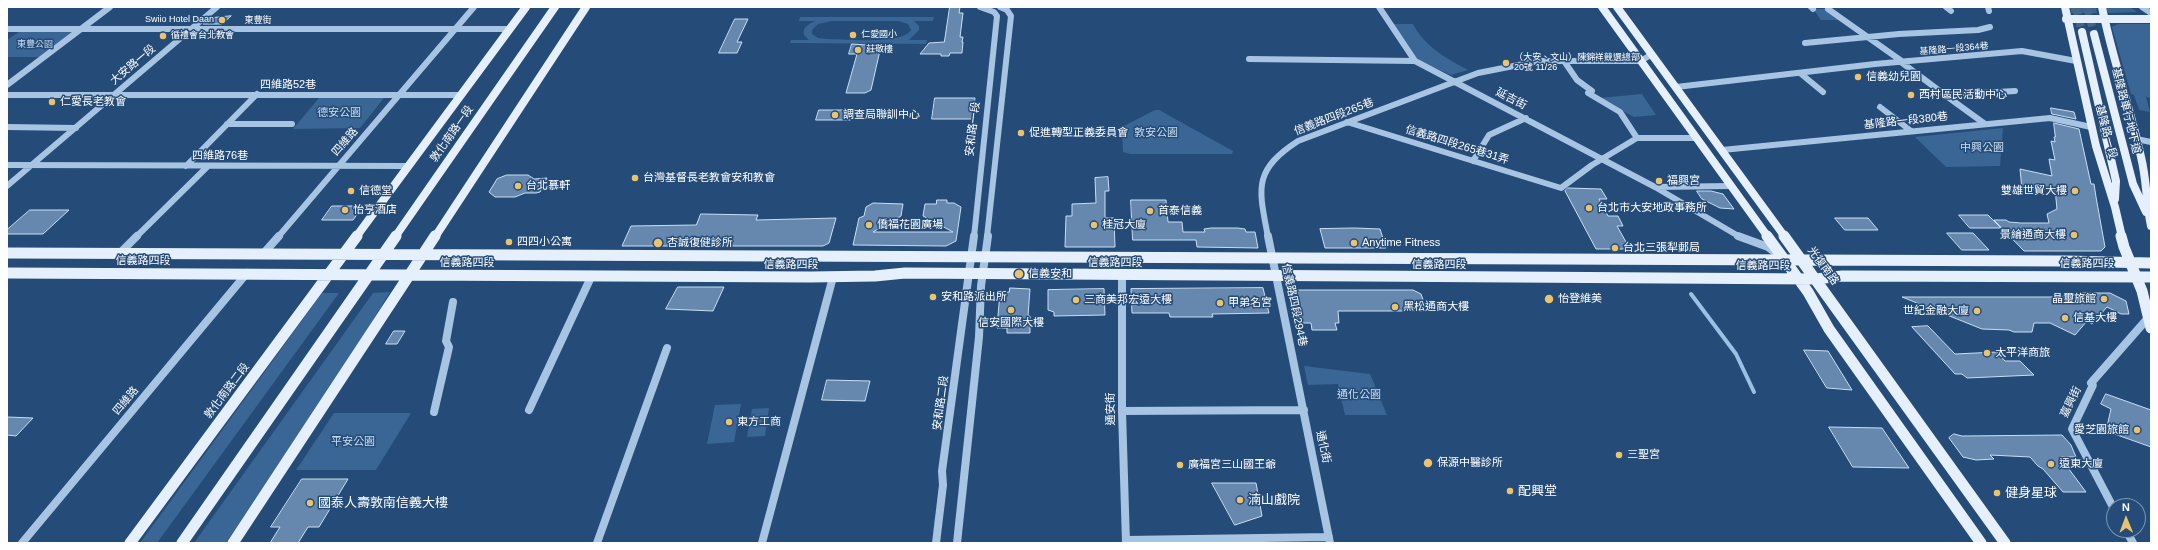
<!DOCTYPE html>
<html>
<head>
<meta charset="utf-8">
<style>
  body { margin:0 }
  #map { position:relative; width:2158px; height:550px; overflow:hidden; background:#254c78; font-family:Arial,sans-serif }
  canvas { display:block }
  .frame { position:absolute; inset:0; border:8px solid #fff; pointer-events:none }
  .north { position:absolute; left:2106px; top:498px; width:40px; height:40px; box-sizing:border-box; background:#254c78; border:1px solid #7c94ae; border-radius:50%; rotate:359deg; font-size:11px; font-weight:700; line-height:16px; text-align:center; color:#fff }
  .north::after { content:''; display:block; margin:auto; width:14px; height:18px; background:#ecc36c; clip-path:polygon(50% 0,100% 100%,50% 72%,0 100%) }
</style>
</head>
<body>
<div id="map">
<canvas width="2158" height="550"></canvas>
<div class="frame"></div>
<div class="north">N</div>
</div>
<script>
const ctx = document.querySelector('canvas').getContext('2d');
ctx.lineJoin = 'round';
function fillPath(path, color) { ctx.fillStyle = color; ctx.fill(path, 'evenodd'); }
function strokePath(path, color, width, dash) { ctx.strokeStyle = color; ctx.lineWidth = width; ctx.lineCap = dash ? 'butt' : 'round'; ctx.setLineDash(dash || []); ctx.stroke(path); }
function drawText(font, color, halo, rows, align = 'center') {
  ctx.font = font + ' Arial,"Noto Sans TC",sans-serif'; ctx.lineWidth = 3; ctx.setLineDash([]); ctx.textBaseline = 'middle'; ctx.strokeStyle = halo; ctx.fillStyle = color; for (const [text, x, y, turn = 0] of rows) {
    ctx.save(); ctx.translate(x, y); ctx.rotate((+turn || 0) * Math.PI / 180); ctx.textAlign = isNaN(turn) ? turn : align; if (halo) ctx.strokeText(text, 0, 0); ctx.fillText(text, 0, 0); ctx.restore();
  }
}
fillPath(new Path2D(`
  M2070 7H2096L2097 13H2071Z
  M2106 7H2130L2137 12 2108 13Z
  M1813 9H1828L1845 20H1821Z
  M800 17H934L933 21H914L919 26V30L909 40H927L926 44 790 43 791 40H809L804 35C802 27 809 24 815 21H799ZM832 21H898L908 24 911 30C903 45 843 39 826 39L818 38 812 34V30L818 24Z
  M1391 24H1413C1425 47 1446 58 1468 70L1451 75 1417 60Z
  M2118 24H2151V98L2146 97 2150 112 2139 110 2134 95 2131 94 2112 27Z
  M19 32H73L40 57H7V40Z
  M1642 94 1656 115 1634 117 1599 98Z
  M319 98H384L360 128 293 129Z
  M1155 110H1159L1233 151 1232 154H1130L1123 152 1122 127Z
  M2003 128 2000 166 1946 167 1915 137Z
  M390 292 354 351 226 543H194L373 293Z
  M322 293H339L157 543H140Z
  M1304 366 1370 374 1387 415H1345L1338 384 1308 385Z
  M741 404 734 442 707 444 715 405Z
  M769 408 765 436 747 437 752 409Z
  M334 413H411L376 470H296Z`), '#396695');
strokePath(new Path2D(`
  M1691 294 1736 354 1754 392`), '#9cbfe4', 4);
const building = new Path2D(`
  M950 7H960L959 13H963L960 37H963L962 42H963L962 53H950L949 56H941V54H920L929 43 944 42Z
  M231 16 222 24H203L211 18Z
  M735 19H748L737 42H742L737 53H719Z
  M852 44 881 46 871 90 865 93H846L857 54H849Z
  M935 98H975L972 119H932Z
  M2051 108 2074 112 2076 119 2052 114Z
  M819 110H855L853 119 850 120H816Z
  M2054 123 2079 129 2091 184H2094L2096 197 2105 247 2101 251H2024L1994 220H2006L2009 222 2021 223H2049L2047 214 2057 209 2055 189 2022 190 2020 169 2052 176 2049 159 2055 160 2051 141 2055 142 2054 137H2055Z
  M507 175H528L534 179 547 178 540 192 536 193H525L515 197H495L489 192 497 179Z
  M1108 177 1109 191H1105V218H1114L1115 247H1065L1066 216H1072V204L1096 203 1095 178Z
  M1568 188 1601 189 1607 199H1599L1608 216H1618L1623 226H1617L1630 249H1596L1565 191Z
  M1697 191H1711L1723 194 1734 209 1720 208 1702 199Z
  M937 200H947V203H954L961 207 956 241 946 246 853 245 859 218 864 216 866 207 873 203 903 204 901 216 873 232H953L923 216 925 204H936Z
  M1131 200H1166L1168 222H1182L1183 232H1205L1204 229 1211 228H1238L1245 229 1246 232H1255L1258 248 1197 247 1196 240H1133Z
  M332 206H363L353 220H322Z
  M30 210H69L43 234H7V230Z
  M701 214 758 215 756 220 836 218 829 243 823 246H622L631 226 696 225Z
  M1959 215H1988L2001 228H1970Z
  M1835 218H1868L1878 230H1845Z
  M1355 228 1380 229 1386 248H1325L1320 229Z
  M1947 233H1973L1989 250H1962Z
  M678 287H724L713 311 666 309Z
  M1010 288 1030 289 1028 316H1030V333H1007V328H997L1000 292H1009Z
  M1263 288 1269 313 1212 314 1213 317H1170L1169 313H1132L1131 289Z
  M1104 289 1105 315 1054 316V312L1048 310V290Z
  M1297 290H1413L1421 294 1427 311H1338L1339 323H1335L1337 330H1312L1311 323H1298L1292 294Z
  M2080 293H2110L2126 301 2129 314H2121L2107 307 2092 324 2087 321 2075 335 2050 323H2034L2032 332H2014L2009 330 1982 329 1902 297H2088Z
  M1928 326 1955 354 1997 352 2005 361H2020L2034 375 1967 378 1962 374H1955L1912 327Z
  M394 331H405L397 344H386Z
  M1804 350 1828 351 1852 390 1827 388Z
  M827 380 870 381 865 401 822 400Z
  M2106 394 2151 410V447L2106 431 2111 409 2101 404Z
  M7 417 33 418 16 436 7 435Z
  M1829 427 1882 428 1909 468 1853 467Z
  M1954 434 1962 436 2062 435 2071 445 2076 457H2060L2086 492H2063L2043 469 2038 466 2030 457 1990 455 1994 459 1976 460 1963 457 1949 438Z
  M302 479H348L319 527H308L298 543H270L280 527H271Z
  M1212 483H1256L1262 516 1235 525Z`);
fillPath(building, '#6688ae');
strokePath(building, '#c9def3', 1);
strokePath(new Path2D(`
  M2076 7 2082 32
  M2087 7 2094 34`), '#46678c', 8, [8, 4]);
strokePath(new Path2D(`
  M1379 7 1415 61 1655 187 1740 237
  M1811 7 1813 9
  M1946 7 1951 11
  M1988 7 1989 11
  M2142 7 2151 13
  M1828 9 1903 62
  M7 29H510
  M1805 43 1899 34 1978 30 1990 27
  M1249 59 1415 61
  M1564 61 1577 80 1592 91 1588 93 1620 112 1637 138
  M1901 62 1945 95 2015 91
  M1800 73 1823 92
  M7 85 110 7
  M1676 87 1875 64 2022 51 2076 61
  M7 95H461
  M1945 95 1985 124
  M1880 107 1911 131
  M1347 122 1561 188 1592 165 1637 138H1695
  M227 124H292
  M7 127 76 128
  M2136 139 2151 142
  M1722 150 2050 118 2091 127
  M1473 161 1489 135 1526 118
  M7 165 409 166
  M186 166 257 94
  M7 186 217 7
  M1656 187 1730 186
  M136 237 208 166
  M278 237 474 7
  M974 237 997 16 994 12 980 7
  M987 237 1011 16 1007 10 1000 7
  M1268 237C1259 189 1252 171 1298 141L1478 73 1539 61H1641L1652 54`), '#a7c4e3', 6);
strokePath(new Path2D(`
  M1268 236 1330 543
  M1738 236 1768 247 1776 253
  M119 254 137 236
  M263 254 279 236
  M1122 275V411L1126 543
  M529 410 592 275
  M1122 411 1304 410
  M434 412 449 347 446 341 453 302
  M2114 509 2072 429 2093 385 2091 383 2148 318
  M2126 530 2133 543
  M1126 540 1329 537
  M22 543 247 273
  M597 543 667 348
  M762 543 833 277
  M936 543 943 485 942 471 974 236
  M957 543 979 337 981 286 988 236`), '#a7c4e3', 8);
strokePath(new Path2D(`
  M1602 7 1768 237
  M1617 7 1785 237
  M2065 7 2096 146 2115 207 2122 237
  M2102 7C2112 58 2130 106 2141 157 2147 181 2146 203 2151 226
  M2066 19H2151
  M2082 32 2116 181 2115 199
  M2094 34 2133 184 2146 212
  M356 237 526 7
  M395 237 555 7
  M435 237 586 7`), '#e6effc', 8);
strokePath(new Path2D(`
  M1767 236 1808 292 1829 329 1981 543
  M1784 236 2005 543
  M2121 236 2124 247 2142 291 2151 328
  M7 253 2065 261 2151 263
  M7 273 811 277 875 276 905 273 1816 279 1842 276 2151 277
  M130 543 357 236
  M182 543 396 236
  M233 543 435 236`), '#e6effc', 11);
for (const [x, y, r, color] of [
  [222,20,4,"#ecc36c"],
  [853,35,4,"#ecc36c"],
  [163,36,4,"#ecc36c"],
  [858,50,4,"#ecc36c"],
  [1506,63,4,"#ecc36c"],
  [1858,77,4,"#ecc36c"],
  [1911,95,4,"#ecc36c"],
  [52,102,4,"#ecc36c"],
  [835,115,4,"#ecc36c"],
  [1021,133,4,"#ecc36c"],
  [635,178,4,"#ecc36c"],
  [1659,181,4,"#ecc36c"],
  [518,186,4,"#ecc36c"],
  [351,191,4,"#ecc36c"],
  [2075,191,4,"#ecc36c"],
  [1589,208,4,"#ecc36c"],
  [345,210,4,"#ecc36c"],
  [1150,211,4,"#ecc36c"],
  [869,225,4,"#ecc36c"],
  [1094,225,4,"#ecc36c"],
  [2074,235,4,"#ecc36c"],
  [509,242,4,"#ecc36c"],
  [658,243,5,"#ecc36c"],
  [1354,243,4,"#ecc36c"],
  [1615,248,4,"#ecc36c"],
  [1019,274,5,"#ecc36c"],
  [933,297,4,"#ecc36c"],
  [1549,299,5,"#ecc36c"],
  [2104,299,4,"#ecc36c"],
  [1076,300,4,"#ecc36c"],
  [1220,303,4,"#ecc36c"],
  [1395,307,4,"#ecc36c"],
  [1011,310,4,"#ecc36c"],
  [1977,311,4,"#ecc36c"],
  [2065,318,4,"#ecc36c"],
  [1987,353,4,"#ecc36c"],
  [729,422,4,"#ecc36c"],
  [2137,430,4,"#ecc36c"],
  [1619,455,4,"#ecc36c"],
  [1428,463,5,"#ecc36c"],
  [2051,464,4,"#ecc36c"],
  [1180,465,4,"#ecc36c"],
  [1510,491,4,"#ecc36c"],
  [1997,493,4,"#ecc36c"],
  [1240,500,4,"#ecc36c"],
  [310,503,4,"#ecc36c"]
]) { const dot = new Path2D(); dot.arc(x, y, r, 0, 2 * Math.PI); ctx.fillStyle = color; ctx.fill(dot); strokePath(dot, '#254c78', 1.5); }
drawText('9px', '#fff', '#254c78', [
  ["Swiio Hotel Daan",214,20,"right"],
  ["仁愛國小",861,35],
  ["循禮會台北教會",171,36],
  ["莊敬樓",866,50],
  ["（大安、文山）陳錦祥競選總部",1514,58],
  ["20號 11/26",1514,68]
], 'left');
drawText('9px', '#fff', '#254c78', [
  ["東豐街",258,21],
  ["基隆路一段364巷",1954,49,-5]
]);
drawText('9px', '#c9def3', '#254c78', [
  ["東豐公園",35,45]
]);
drawText('11px', '#fff', '#254c78', [
  ["大安路一段",133,65,-40],
  ["四維路52巷",288,85],
  ["延吉街",1511,99,27],
  ["基隆路車行地下道",2126,111,76],
  ["信義路四段265巷",1334,117,-21],
  ["基隆路一段380巷",1906,121,-6],
  ["安和路一段",973,129,-83],
  ["基隆路一段",2106,132,75],
  ["敦化南路一段",452,134,-55],
  ["四維路",345,142,-49],
  ["信義路四段265巷31弄",1457,145,17],
  ["四維路76巷",220,156],
  ["信義路四段",143,261],
  ["信義路四段",467,263],
  ["信義路四段",1115,263],
  ["信義路四段",2087,264],
  ["信義路四段",791,265],
  ["信義路四段",1439,265],
  ["信義路四段",1763,266],
  ["光復南路",1823,266,54],
  ["信義路四段294巷",1294,305,78],
  ["敦化南路二段",227,391,-53],
  ["四維路",126,401,-50],
  ["嘉興街",2071,402,-64],
  ["安和路二段",941,403,-82],
  ["通安街",1111,409,-91],
  ["通化街",1323,447,78]
]);
drawText('11px', '#fff', '#254c78', [
  ["信義幼兒園",1866,77],
  ["西村區民活動中心",1919,95],
  ["仁愛長老教會",60,102],
  ["調查局聯訓中心",843,115],
  ["促進轉型正義委員會",1029,133],
  ["台灣基督長老教會安和教會",643,178],
  ["福興宮",1667,181],
  ["台北慕軒",526,186],
  ["信德堂",359,191],
  ["雙雄世貿大樓",2067,191,"right"],
  ["台北市大安地政事務所",1597,208],
  ["怡亨酒店",353,210],
  ["首泰信義",1158,211],
  ["僑福花園廣場",877,225],
  ["桂冠大廈",1102,225],
  ["景綸通商大樓",2066,235,"right"],
  ["四四小公寓",517,242],
  ["杏誠復健診所",667,243],
  ["Anytime Fitness",1362,243],
  ["台北三張犁郵局",1623,248],
  ["信義安和",1028,274],
  ["安和路派出所",941,297],
  ["怡登維美",1558,299],
  ["晶璽旅館",2096,299,"right"],
  ["三商美邦宏遠大樓",1084,300],
  ["甲弟名宮",1228,303],
  ["黑松通商大樓",1403,307],
  ["世紀金融大廈",1969,311,"right"],
  ["信基大樓",2073,318],
  ["信安國際大樓",1011,323,"center"],
  ["太平洋商旅",1995,353],
  ["東方工商",737,422],
  ["愛芝園旅館",2129,430,"right"],
  ["三聖宮",1627,455],
  ["保源中醫診所",1437,463],
  ["遠東大廈",2059,464],
  ["廣福宮三山國王爺",1188,465]
], 'left');
drawText('11px', '#c9def3', '#254c78', [
  ["德安公園",339,113],
  ["敦安公園",1156,133],
  ["中興公園",1982,148],
  ["通化公園",1359,395],
  ["平安公園",353,442]
]);
drawText('13px', '#fff', '#254c78', [
  ["配興堂",1518,491],
  ["健身星球",2005,493],
  ["湳山戲院",1248,500],
  ["國泰人壽敦南信義大樓",318,503]
], 'left');
</script>
</body>
</html>
